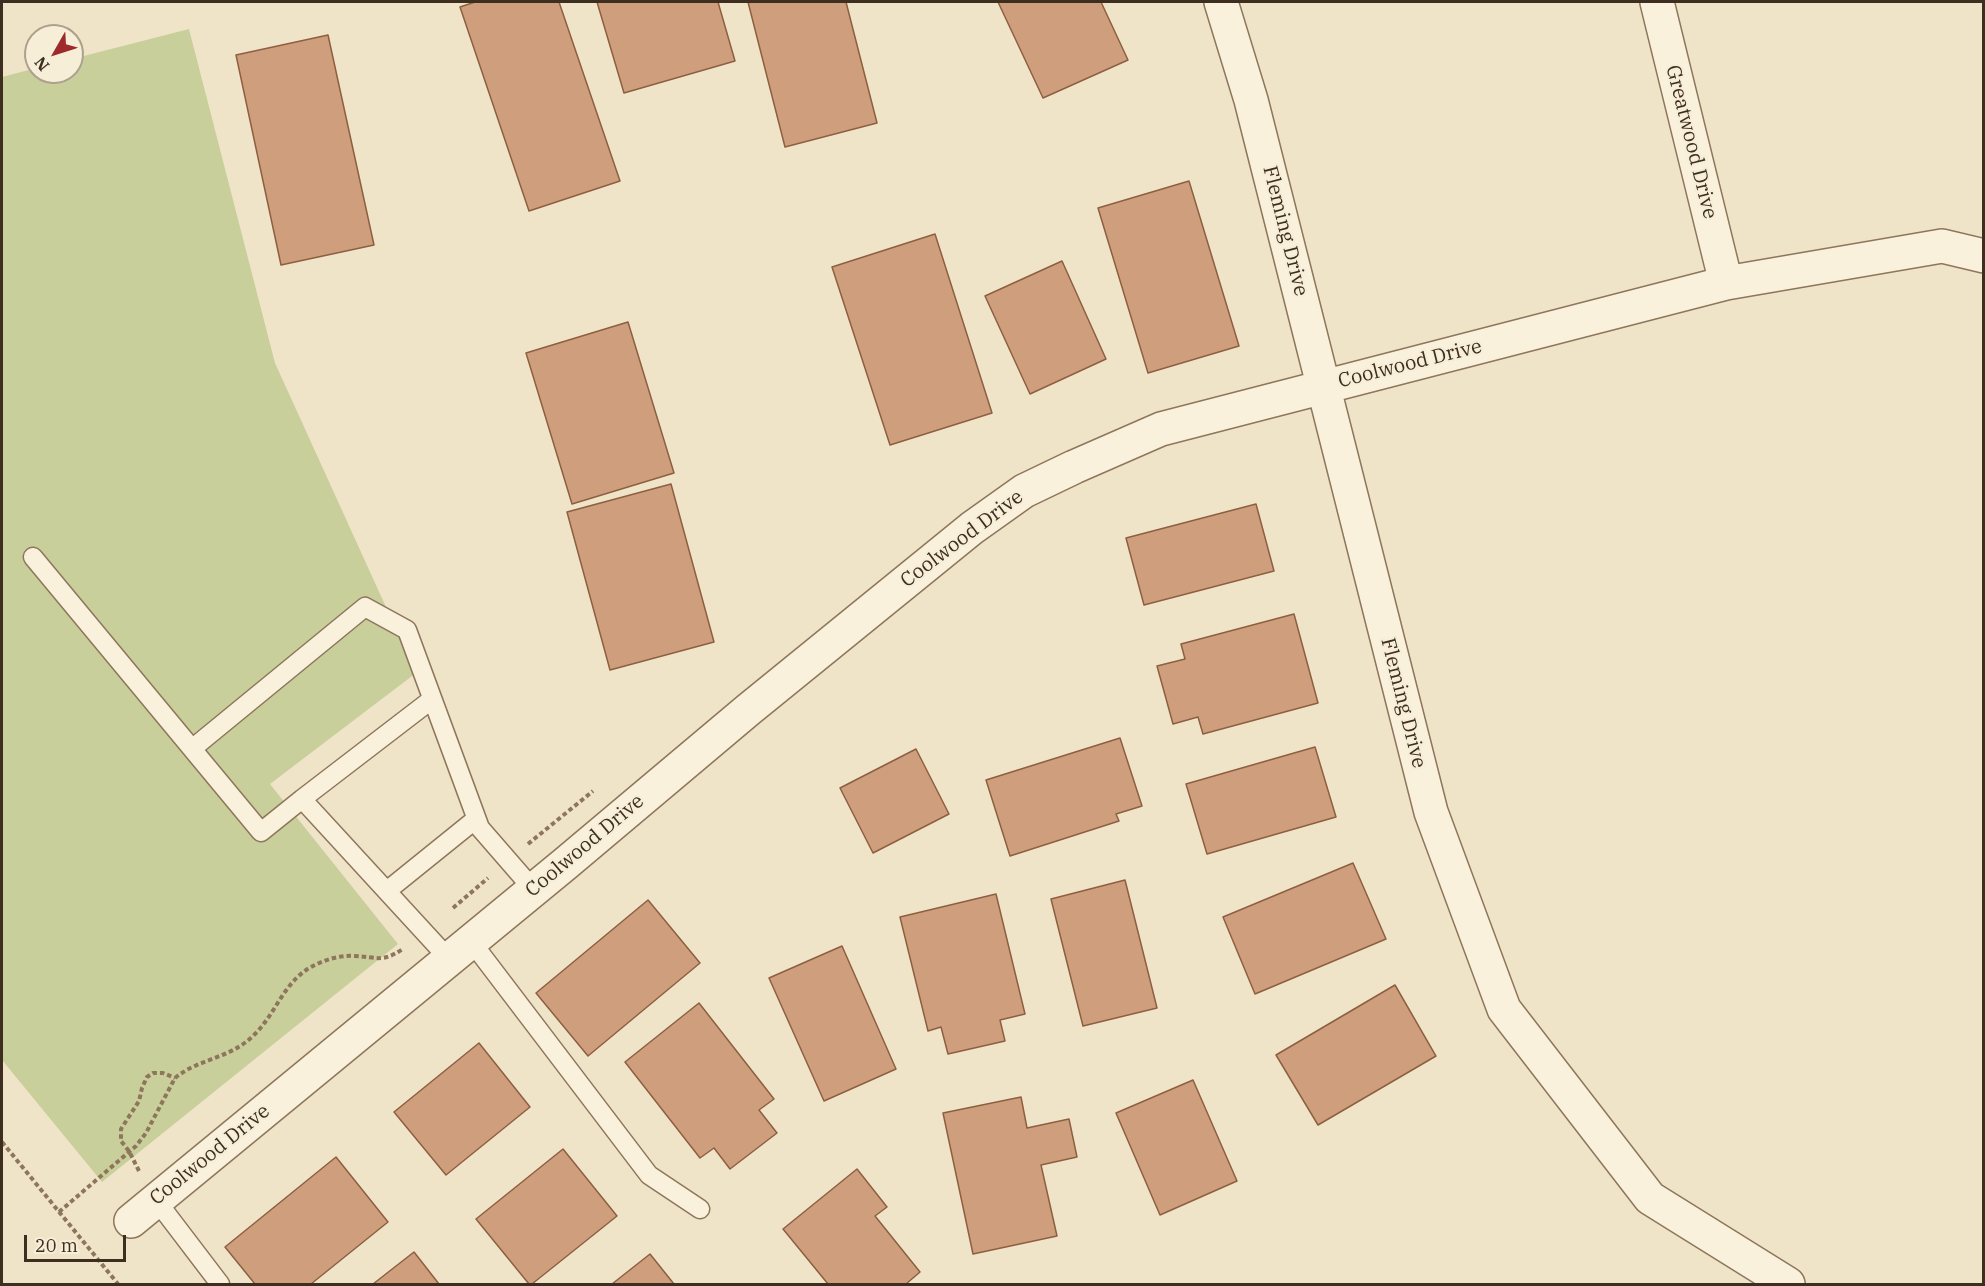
<!DOCTYPE html>
<html>
<head>
<meta charset="utf-8">
<style>
  body { margin:0 }
  #map { position:relative; width:1985px; height:1286px; overflow:hidden; background:#f0e4c8; font-family:"IBM Plex Serif",serif }
  canvas { display:block }
  .frame { position:absolute; inset:0; border:3px solid #3d2e20; pointer-events:none }
  .north { position:absolute; left:24px; top:24px; width:60px; height:60px; box-sizing:border-box; background:#f7eed8; border:2px solid #ada18e; border-radius:50%; rotate:231deg; font-size:16px; font-weight:700; line-height:24px; text-align:center; color:#3d2e20 }
  .north::after { content:''; display:block; margin:auto; width:21px; height:27px; background:#9e2a2b; clip-path:polygon(50% 0,100% 100%,50% 72%,0 100%) }
  .scale { position:absolute; left:24px; top:1235px; width:102px; height:27px; box-sizing:border-box; border:3px solid #3d2e20; border-top:0; padding-left:8px; font-size:18px; line-height:21px; white-space:nowrap; color:#3d2e20; -webkit-text-stroke:4px #f7eed8; paint-order:stroke }
</style>
</head>
<body>
<div id="map">
<canvas width="1985" height="1286"></canvas>
<div class="frame"></div>
<div class="north">N</div>
<div class="scale">20 m</div>
</div>
<script>
const ctx = document.querySelector('canvas').getContext('2d');
ctx.lineJoin = 'round';
function fillPath(path, color) { ctx.fillStyle = color; ctx.fill(path, 'evenodd'); }
function strokePath(path, color, width, dash) { ctx.strokeStyle = color; ctx.lineWidth = width; ctx.lineCap = dash ? 'butt' : 'round'; ctx.setLineDash(dash || []); ctx.stroke(path); }
function drawText(font, color, halo, rows, align = 'center') {
  ctx.font = font + ' "IBM Plex Serif",serif'; ctx.lineWidth = 4.5; ctx.setLineDash([]); ctx.textBaseline = 'middle'; ctx.strokeStyle = halo; ctx.fillStyle = color; for (const [text, x, y, turn = 0] of rows) {
    ctx.save(); ctx.translate(x, y); ctx.rotate((+turn || 0) * Math.PI / 180); ctx.textAlign = isNaN(turn) ? turn : align; if (halo) ctx.strokeText(text, 0, 0); ctx.fillText(text, 0, 0); ctx.restore();
  }
}
fillPath(new Path2D(`
  M189 29 275 363 416 673 270 784 398 944 102 1182 2 1060V77L36 68V72H72V59Z`), '#c9cf9b');
const building = new Path2D(`
  M475 2H559L620 181 529 211 460 7Z
  M597 2H718L735 61 624 93Z
  M748 2H846L877 123 785 147Z
  M998 2H1101L1128 60 1043 98Z
  M328 35 374 245 281 265 236 55Z
  M1189 181 1239 346 1148 373 1098 208Z
  M935 234 992 413 890 445 832 267Z
  M1062 261 1106 359 1030 394 985 296Z
  M628 322 674 473 572 504 526 353Z
  M671 484 714 642 610 670 567 512Z
  M1256 504 1274 571 1144 605 1126 538Z
  M1294 614 1318 703 1203 734 1198 717 1173 724 1157 666 1185 659 1181 644Z
  M1120 738 1142 806 1116 814 1119 821 1010 856 986 780Z
  M1315 747 1336 817 1207 854 1186 784Z
  M916 749 949 814 873 853 840 788Z
  M1353 863 1386 939 1255 994 1223 917Z
  M1125 880 1157 1008 1083 1026 1051 899Z
  M996 894 1025 1014 1000 1020 1005 1041 948 1054 941 1027 928 1031 900 917Z
  M648 900 700 963 588 1056 536 993Z
  M842 946 896 1069 824 1101 769 978Z
  M1395 985 1436 1056 1318 1125 1276 1055Z
  M699 1003 774 1099 759 1110 777 1133 730 1169 714 1148 700 1158 625 1062Z
  M479 1043 530 1107 446 1175 394 1112Z
  M1193 1080 1237 1181 1160 1215 1116 1113Z
  M1021 1097 1027 1128 1069 1119 1077 1157 1041 1165 1057 1236 973 1254 943 1113Z
  M563 1149 617 1216 532 1284H529L476 1219Z
  M336 1157 388 1222 311 1284H255L225 1247Z
  M857 1169 887 1207 875 1216 920 1272 906 1284H828L783 1229Z
  M414 1252 439 1284H373Z
  M650 1254 674 1284H612Z`);
fillPath(building, '#cf9f7d');
strokePath(building, '#8d5f41', 1.5);
const lane = new Path2D(`
  M33 557 261 832 302 799 449 959
  M193 748 365 607 407 630 480 828 533 889
  M302 799 431 700
  M388 890 476 819
  M471 941 649 1175 700 1209
  M156 1200 220 1284`);
const street = new Path2D(`
  M1221 2 1251 100 1431 812 1504 1009 1650 1198 1788 1284
  M1657 2 1726 283
  M131 1221 565 864 748 710 972 528 1024 491 1074 467 1161 429 1726 283 1942 246 1984 256`);
strokePath(lane, '#8d765c', 21);
strokePath(street, '#8d765c', 36);
strokePath(new Path2D(`
  M528 844 593 791
  M453 908 488 878
  M2 1142 118 1284
  M139 1171 129 1151 121 1141V1129L139 1101 142 1088 147 1077 153 1073H163L175 1078
  M59 1212 136 1146 146 1133 175 1078C199 1058 231 1059 255 1034 276 1013 284 982 311 967 324 960 339 955 355 956 378 957 381 963 403 949`), '#8d765c', 4, [4.5, 3]);
strokePath(lane, '#faf1dc', 18);
strokePath(street, '#faf1dc', 33);
drawText('20px', '#3d2e20', '#f7eed8', [
  ["Greatwood Drive",1691,142,76],
  ["Fleming Drive",1285,231,76],
  ["Coolwood Drive",1410,364,-14],
  ["Coolwood Drive",962,539,-37],
  ["Fleming Drive",1403,703,76],
  ["Coolwood Drive",585,846,-40],
  ["Coolwood Drive",210,1155,-39]
]);
</script>
</body>
</html>
